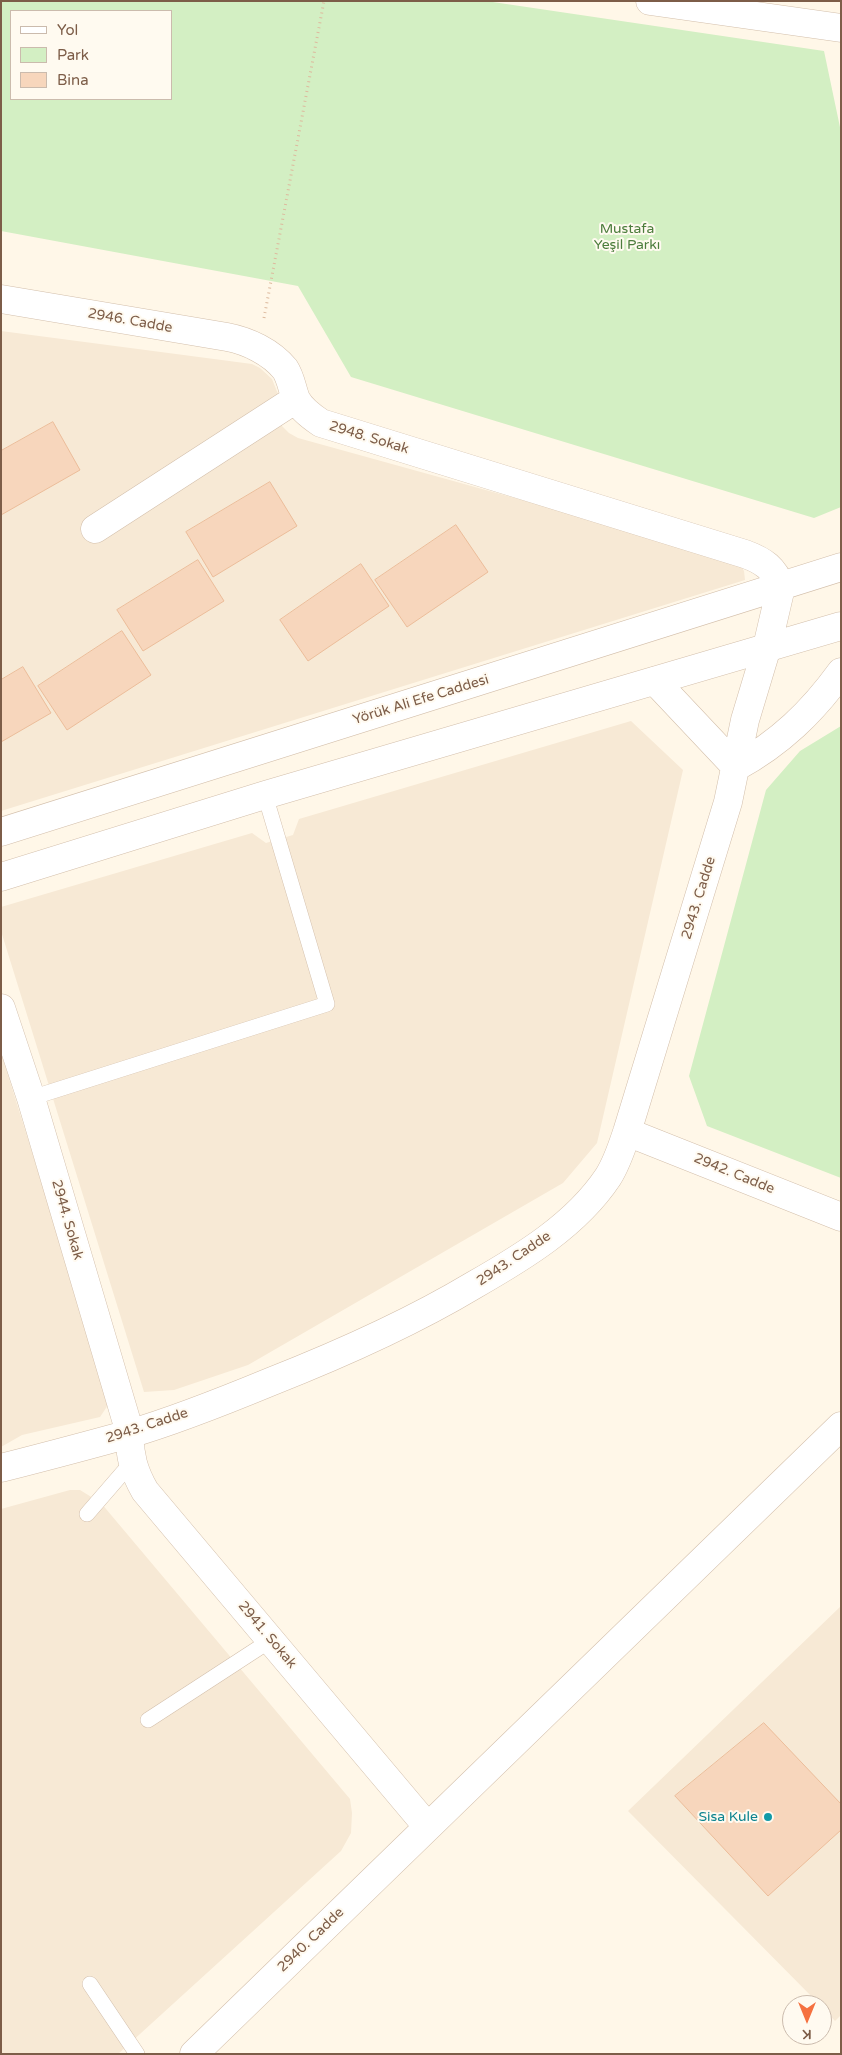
<!DOCTYPE html>
<html>
<head>
<meta charset="utf-8">
<style>
  body { margin:0 }
  #map { position:relative; width:842px; height:2055px; overflow:hidden; background:#fff7e8; font-family:"Varela Round",sans-serif }
  canvas { display:block }
  .frame { position:absolute; inset:0; border:2px solid #7d5d48; pointer-events:none }
  .legend { position:absolute; left:10px; top:10px; width:162px; height:90px; box-sizing:border-box; background:#fffaf0; border:1px solid #cbbbad; margin:0; padding:6px 9px; list-style:none; font-size:15px; color:#7d5d48 }
  .legend li { display:flex; align-items:center; gap:10px; height:25px }
  .legend b { width:25px; border:1px solid #cbbbad }
  .north { position:absolute; left:782px; top:1995px; width:50px; height:50px; box-sizing:border-box; background:#fffaf0; border:1px solid #cbbbad; border-radius:50%; rotate:180deg; font-size:14px; font-weight:700; line-height:20px; text-align:center; color:#7d5d48 }
  .north::after { content:''; display:block; margin:auto; width:18px; height:22px; background:#f57140; clip-path:polygon(50% 0,100% 100%,50% 72%,0 100%) }
</style>
</head>
<body>
<div id="map">
<canvas width="842" height="2055"></canvas>
<div class="frame"></div>
<ul class="legend">
<li><b style="height:6px;background:#fff"></b>Yol</li>
<li><b style="height:14px;background:#d3efc3"></b>Park</li>
<li><b style="height:14px;background:#f7d6bc"></b>Bina</li>
</ul>
<div class="north">K</div>
</div>
<script>
const ctx = document.querySelector('canvas').getContext('2d');
ctx.lineJoin = 'round';
function fillPath(path, color) { ctx.fillStyle = color; ctx.fill(path, 'evenodd'); }
function strokePath(path, color, width, dash) { ctx.strokeStyle = color; ctx.lineWidth = width; ctx.lineCap = dash ? 'butt' : 'round'; ctx.setLineDash(dash || []); ctx.stroke(path); }
function drawText(font, color, halo, rows, align = 'center') {
  ctx.font = font + ' "Varela Round",sans-serif'; ctx.lineWidth = 4; ctx.setLineDash([]); ctx.textBaseline = 'middle'; ctx.strokeStyle = halo; ctx.fillStyle = color; for (const [text, x, y, turn = 0] of rows) {
    ctx.save(); ctx.translate(x, y); ctx.rotate((+turn || 0) * Math.PI / 180); ctx.textAlign = isNaN(turn) ? turn : align; if (halo) ctx.strokeText(text, 0, 0); ctx.fillText(text, 0, 0); ctx.restore();
  }
}
fillPath(new Path2D(`
  M1 331 252 364 260 368 272 379 278 394 275 404 278 417 282 426 289 433 298 438 706 551 740 564 744 571 745 580 1 811Z
  M631 721 683 770 597 1143 563 1183 248 1365 174 1390 144 1392 1 931V907L252 833 266 843 293 835 299 819Z
  M1 1053 110 1402 100 1417 22 1435 1 1447Z
  M70 1490H80L101 1503 350 1799 352 1813 351 1833 341 1851 118 2054H1V1509Z
  M841 1606V2015L835 2021 822 2007V2005H820L628 1811Z`), '#f7e9d5');
fillPath(new Path2D(`
  M1 1H486L824 51 841 132V507L814 518 351 377 298 286 1 231ZM11 11H171V99H11Z
  M841 726V1178L707 1126 689 1076 766 790 800 751Z`), '#d3efc3');
const building = new Path2D(`
  M53 422 80 470 1 515V451Z
  M270 482 297 526 213 577 186 532Z
  M456 525 488 572 407 627 375 580Z
  M198 560 224 601 143 651 117 610Z
  M361 564 389 606 308 661 280 620Z
  M122 631 151 675 67 730 38 686Z
  M23 667 51 713 1 742V680Z
  M764 1723 841 1804V1830L768 1896 675 1796Z`);
fillPath(building, '#f7d6bc');
strokePath(building, '#ecbd9a', 1);
const service = new Path2D(`
  M31 1098 327 1004 265 795
  M87 1514 132 1462
  M148 1720 271 1640
  M90 1984 137 2054`);
const minor = new Path2D(`
  M650 1 841 28
  M1 299 227 337C248 341 271 352 285 369 291 378 292 389 296 399 301 409 312 417 321 423L745 554C764 561 774 568 781 587
  M95 529 296 399
  M655 681 736 767C780 743 812 712 841 672
  M1 1008 31 1098 130 1433C129 1455 134 1472 145 1491L427 1826
  M627 1132 841 1217
  M1 1468C44 1457 86 1446 129 1434 177 1420 224 1401 270 1382 341 1354 409 1324 474 1285 523 1257 576 1225 608 1177 617 1163 622 1147 627 1132L728 802 745 720 767 647
  M194 2054 841 1426`);
const tertiary = new Path2D(`
  M767 647 781 587
  M1 832 841 567
  M1 877 265 795 841 626`);
strokePath(service, '#d3bfab', 16);
strokePath(minor, '#d3bfab', 29);
strokePath(tertiary, '#d3bfab', 29);
strokePath(new Path2D(`
  M264 318 324 1`), '#ddba9e', 3, [1, 4]);
strokePath(service, '#fff', 15);
strokePath(minor, '#fff', 28);
strokePath(tertiary, '#fff', 28);
for (const [x, y, r, color] of [
  [768,1817,5,"#0f9aa8"]
]) { const dot = new Path2D(); dot.arc(x, y, r, 0, 2 * Math.PI); ctx.fillStyle = color; ctx.fill(dot); strokePath(dot, '#fffaf0', 2); }
drawText('14px', '#4c7d3c', '#fffaf0', [
  ["Mustafa",627,229],
  ["Yeşil Parkı",627,245]
]);
drawText('14px', '#7d5d48', '#fffaf0', [
  ["2946. Cadde",130,321,10],
  ["2948. Sokak",369,438,17],
  ["Yörük Ali Efe Caddesi",421,700,-17],
  ["2943. Cadde",699,898,-73],
  ["2942. Cadde",734,1174,22],
  ["2944. Sokak",67,1220,74],
  ["2943. Cadde",514,1259,-34],
  ["2943. Cadde",147,1426,-18],
  ["2941. Sokak",267,1635,50],
  ["2940. Cadde",311,1940,-44]
]);
drawText('14px', '#0d838f', '#fffaf0', [
  ["Sisa Kule",758,1817]
], 'right');
</script>
</body>
</html>
